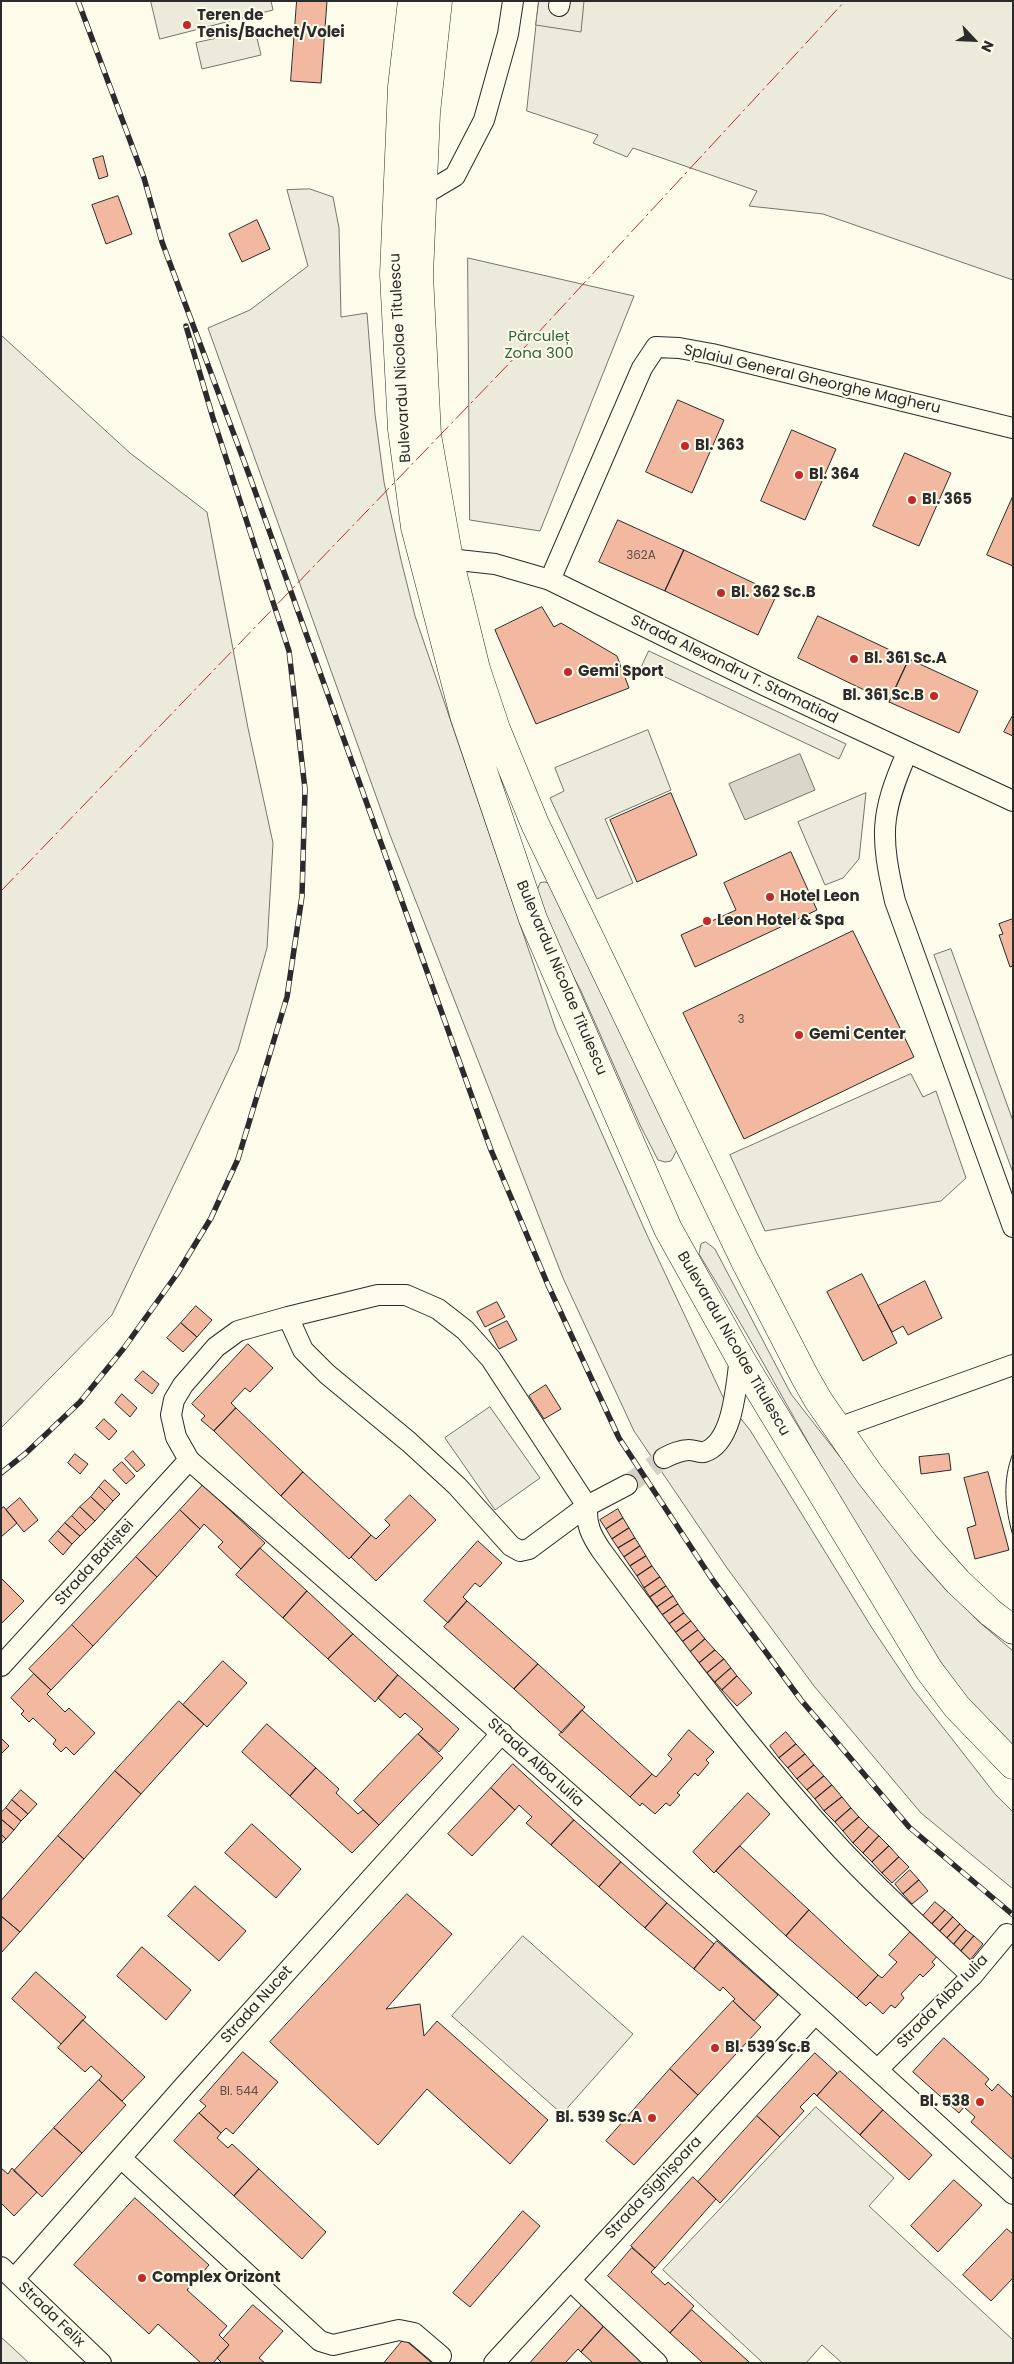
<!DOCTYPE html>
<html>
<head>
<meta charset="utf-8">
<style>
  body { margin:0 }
  #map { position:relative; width:1014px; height:2364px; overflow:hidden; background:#fdfbea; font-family:Poppins,sans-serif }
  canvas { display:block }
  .frame { position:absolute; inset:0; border:2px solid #2b2b2b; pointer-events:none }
  .north { position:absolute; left:949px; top:15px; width:50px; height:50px; -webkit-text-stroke:4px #fdfbea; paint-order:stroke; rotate:115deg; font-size:14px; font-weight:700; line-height:20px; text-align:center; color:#2b2b2b }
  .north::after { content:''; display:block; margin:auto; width:18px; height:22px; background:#2b2b2b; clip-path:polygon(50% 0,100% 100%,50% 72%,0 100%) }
</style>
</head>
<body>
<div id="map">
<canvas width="1014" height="2364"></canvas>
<div class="frame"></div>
<div class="north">N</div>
</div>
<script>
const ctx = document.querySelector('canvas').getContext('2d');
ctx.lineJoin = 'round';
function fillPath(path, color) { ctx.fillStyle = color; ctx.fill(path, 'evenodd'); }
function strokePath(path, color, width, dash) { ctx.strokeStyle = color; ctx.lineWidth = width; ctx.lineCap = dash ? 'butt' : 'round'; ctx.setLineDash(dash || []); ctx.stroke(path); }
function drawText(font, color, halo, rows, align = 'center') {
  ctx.font = font + ' Poppins,sans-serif'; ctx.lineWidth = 4; ctx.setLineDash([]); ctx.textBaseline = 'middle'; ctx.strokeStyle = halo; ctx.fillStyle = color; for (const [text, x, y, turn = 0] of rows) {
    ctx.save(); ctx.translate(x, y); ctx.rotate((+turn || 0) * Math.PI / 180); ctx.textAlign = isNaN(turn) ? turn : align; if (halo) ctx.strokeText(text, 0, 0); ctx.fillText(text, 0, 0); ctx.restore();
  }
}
const green = new Path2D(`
  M151 1H271L273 10 160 39Z
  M539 1H1013V280L823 214 749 206 757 191 633 148 627 157 593 143 598 135 527 111Z
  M255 30 261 55 202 69 196 43Z
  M310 189 333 197 339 228 341 317 367 313 375 414 384 482 401 560 415 616 556 1030 647 1235 723 1397 750 1430 872 1628 913 1689 995 1794 1013 1812V1889L921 1813 814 1686 727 1568 634 1431 563 1278 390 835 208 328 250 310 308 266 287 190Z
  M468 258 634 296 540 531 470 520Z
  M1 335 130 453 207 512 248 728 273 843 267 948 238 1050 112 1315 1 1428Z
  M545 882 551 884 677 1150 671 1161 665 1162 658 1160 641 1127 581 991 557 945 536 893 540 883Z
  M706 1242 715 1249 791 1394 923 1563 978 1621 1013 1651V1750C960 1698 929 1645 890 1582 823 1475 766 1362 699 1254L701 1244Z
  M490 1407 540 1478 495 1510 445 1438Z
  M523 1936 633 2034 562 2114 452 2016Z
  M1 2337 29 2363H1Z`);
fillPath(green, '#ecebdb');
strokePath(green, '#74746e', 1);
const parking = new Path2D(`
  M539 1H584L581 32 536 25Z
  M649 651 846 744 839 759 642 666Z
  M648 730 671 790 605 819 633 883 597 899 550 798 564 791 555 768Z
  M866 793 859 859 843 878 825 885 798 822Z
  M951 949 1013 1121V1173L934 955Z
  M911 1074 923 1097 936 1091 966 1178 941 1201 765 1231 730 1155Z
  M816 2107 894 2178 869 2206 1013 2340V2363H842L822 2345 806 2363H763L663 2270Z`);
fillPath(parking, '#eceadb');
strokePath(parking, '#74746e', 1);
const water = new Path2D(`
  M800 754 815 790 745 820 729 784Z`);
fillPath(water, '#d8d7c9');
strokePath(water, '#74746e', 1);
const building = new Path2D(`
  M297 1H327L321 83 291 81Z
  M103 156 108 176 99 179 93 159Z
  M118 196 132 234 106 244 92 205Z
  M257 220 270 249 242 262 229 234Z
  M678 400 724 420 692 493 646 472Z
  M792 430 836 449 805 520 761 501Z
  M905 453 951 473 919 546 873 526Z
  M1013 496V566L987 555Z
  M618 520 684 550 665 591 599 562Z
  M684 550 777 594 758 635 665 591Z
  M542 607 554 627 561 623 617 656 629 688 536 724 495 630Z
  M818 616 909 659 889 702 798 658Z
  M909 659 978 691 959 733 889 702Z
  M1013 715V736L1004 732Z
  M671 793 697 855 637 882 610 820Z
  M791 852 817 910 695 967 681 935 736 910 724 883Z
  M1013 919V966L1010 967 999 935 1003 934 999 924Z
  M853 931 914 1057 744 1139 683 1013Z
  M862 1274 897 1343 863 1361 827 1292Z
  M925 1281 942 1318 908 1335 903 1326 892 1332 878 1306Z
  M497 1302 505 1317 485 1327 477 1312Z
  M196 1306 212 1320 197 1337 181 1323Z
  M507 1321 517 1340 499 1349 489 1330Z
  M181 1323 197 1337 183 1352 167 1338Z
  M248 1344 273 1368 250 1392 245 1388 231 1403 236 1408 214 1431 201 1420 205 1416 192 1404Z
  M143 1371 159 1384 152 1394 135 1380Z
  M546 1385 561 1409 544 1419 529 1396Z
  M122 1394 137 1408 130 1417 115 1403Z
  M236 1408 303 1472 281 1496 214 1431Z
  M104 1419 117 1431 109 1440 96 1428Z
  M133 1451 145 1465 137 1472 125 1459Z
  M75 1454 88 1464 80 1474 68 1463Z
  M949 1454 951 1470 921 1474 919 1457Z
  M122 1462 135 1476 126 1484 113 1470Z
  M303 1472 371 1535 349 1559 281 1496Z
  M988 1472 1009 1550 975 1559 967 1528 976 1525 964 1478Z
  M105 1480 120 1494 113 1501 99 1487Z
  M203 1485 265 1543 241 1569 218 1547 223 1542 204 1524 200 1529 180 1510Z
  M99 1487 113 1501 105 1510 91 1497Z
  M410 1495 436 1520 376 1581 351 1557 371 1535 376 1539 390 1525 385 1520Z
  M91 1497 105 1510 95 1521 80 1507Z
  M20 1498 38 1520 24 1532 6 1510Z
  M4 1507 17 1523 1 1537V1509Z
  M80 1507 95 1521 86 1530 72 1516Z
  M618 1509 623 1518 606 1529 600 1520Z
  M180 1510 200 1529 157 1577 136 1557Z
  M72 1516 86 1530 80 1536 65 1523Z
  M623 1518 629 1528 612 1539 606 1529Z
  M65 1523 80 1536 72 1544 58 1531Z
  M629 1528 635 1538 618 1548 612 1539Z
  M58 1531 72 1544 63 1555 49 1541Z
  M635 1538 640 1546 624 1557 618 1548Z
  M478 1541 502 1563 480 1587 475 1583 463 1597 467 1601 448 1623 424 1601Z
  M640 1546 646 1556 630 1566 624 1557Z
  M260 1548 307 1591 283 1618 236 1575Z
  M646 1556 652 1566 637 1576 630 1566Z
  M136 1557 157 1577 93 1646 72 1625Z
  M652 1566 660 1577 644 1588 637 1576Z
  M660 1577 666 1586 650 1597 644 1588Z
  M1 1578 24 1601 1 1624Z
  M666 1586 673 1596 657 1607 650 1597Z
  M307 1591 353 1634 328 1659 283 1618Z
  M673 1596 678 1604 662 1615 657 1607Z
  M467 1601 538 1664 514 1689 444 1627Z
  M678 1604 684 1613 669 1624 662 1615Z
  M684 1613 691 1621 675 1633 669 1624Z
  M691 1621 698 1630 682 1642 675 1633Z
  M72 1625 93 1646 51 1690 29 1669Z
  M698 1630 705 1639 690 1652 682 1642Z
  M353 1634 398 1675 375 1702 328 1659Z
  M705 1639 715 1650 699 1663 690 1652Z
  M715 1650 724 1659 707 1673 699 1663Z
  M724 1659 731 1668 715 1682 707 1673Z
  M223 1661 247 1683 207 1727 183 1705Z
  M538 1664 585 1707 562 1733 514 1689Z
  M731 1668 737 1676 722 1690 715 1682Z
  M34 1674 51 1690 47 1694 65 1712 69 1708 95 1733 74 1755 66 1747 61 1752 53 1744 56 1740 33 1718 29 1722 21 1714 24 1711 11 1698Z
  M398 1675 459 1729 439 1752 418 1734 423 1729 405 1713 400 1718 378 1698Z
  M737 1676 752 1693 737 1706 722 1690Z
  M179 1701 204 1724 141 1794 115 1771Z
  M582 1710 652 1774 630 1797 559 1735Z
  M267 1724 316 1768 290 1796 242 1752Z
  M689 1730 714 1752 706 1760 709 1763 698 1776 695 1773 677 1793 680 1795 670 1806 666 1803 655 1814 642 1803 640 1806 630 1797 652 1774 656 1777 672 1759 668 1755Z
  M786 1732 796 1744 779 1758 770 1746Z
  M418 1734 443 1758 379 1825 354 1801Z
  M1 1738 9 1746 1 1754Z
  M796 1744 805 1754 788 1768 779 1758Z
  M805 1754 814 1765 797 1779 788 1768Z
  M513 1764 574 1820 551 1845 526 1823 532 1817 519 1805 515 1810 491 1788Z
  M814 1765 824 1776 807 1790 797 1779Z
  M316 1768 339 1789 336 1793 358 1814 363 1810 379 1825 352 1853 290 1796Z
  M115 1771 141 1794 84 1859 58 1836Z
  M824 1776 832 1785 815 1799 807 1790Z
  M832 1785 842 1797 824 1811 815 1799Z
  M491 1788 515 1810 472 1856 448 1834Z
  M21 1790 37 1804 28 1814 12 1800Z
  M748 1793 770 1814 714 1873 693 1852Z
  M842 1797 851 1808 835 1822 824 1811Z
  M12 1800 28 1814 21 1821 6 1808Z
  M6 1808 21 1821 14 1830 1 1819V1813Z
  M851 1808 859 1817 843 1831 835 1822Z
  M859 1817 869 1827 853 1843 843 1831Z
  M1 1819 14 1830 6 1839 1 1834Z
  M574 1820 621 1862 599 1887 551 1845Z
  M252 1824 301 1869 276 1898 225 1853Z
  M869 1827 879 1836 863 1853 853 1843Z
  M1 1834 6 1839 1 1844Z
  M58 1836 84 1859 20 1932 1 1916V1901Z
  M879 1836 889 1846 872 1862 863 1853Z
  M740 1846 809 1910 786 1936 716 1871Z
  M889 1846 899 1857 882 1873 872 1862Z
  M899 1857 909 1867 892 1883 882 1873Z
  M621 1862 667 1903 645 1928 599 1887Z
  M910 1870 919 1880 903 1894 895 1884Z
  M919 1880 928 1891 912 1904 903 1894Z
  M195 1886 246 1931 219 1961 168 1916Z
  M407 1894 452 1934 386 2009 420 2004 424 2036 437 2021 548 2120 510 2164 427 2089 378 2145 270 2042Z
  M935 1902 945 1910 931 1925 922 1917Z
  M667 1903 714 1944 694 1969 645 1928Z
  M809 1910 878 1975 857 1998 786 1936Z
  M945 1910 953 1917 939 1932 931 1925Z
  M1 1916 20 1932 1 1953Z
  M953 1917 960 1924 946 1939 939 1932Z
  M960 1924 966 1930 953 1945 946 1939Z
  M914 1928 940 1953 932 1962 935 1965 923 1977 920 1974 901 1994 904 1998 895 2008 891 2005 883 2014 870 2002 866 2006 857 1998 878 1975 882 1978 897 1962 889 1955Z
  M966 1930 974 1936 960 1952 953 1945Z
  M974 1936 983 1944 970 1960 960 1952Z
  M717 1941 778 1995 754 2021 733 2001 735 1999 723 1987 720 1991 694 1969Z
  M142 1947 191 1990 166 2020 117 1976Z
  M36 1972 86 2017 61 2044 12 1999Z
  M733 2001 761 2027 698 2095 670 2069Z
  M83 2020 145 2077 122 2101 99 2080 102 2076 91 2066 85 2072 58 2048Z
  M944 2038 989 2079 985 2084 992 2091 998 2084 1013 2098V2160L971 2122 975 2117 964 2107 959 2113 913 2072Z
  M243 2052 278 2082 233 2134 226 2128 221 2133 199 2113 206 2106 200 2101Z
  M815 2053 837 2073 817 2096 814 2093 800 2107 804 2111 780 2137 757 2116Z
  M670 2069 698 2095 634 2165 606 2141Z
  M840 2071 883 2110 860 2135 817 2096Z
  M99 2080 126 2105 82 2153 54 2128Z
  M883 2110 932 2155 909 2180 860 2135Z
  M199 2113 221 2133 217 2138 228 2148 232 2144 259 2169 234 2196 174 2141Z
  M757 2116 780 2137 720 2203 698 2182Z
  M54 2128 82 2153 42 2197 14 2171Z
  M1 2168 8 2174 12 2168 37 2192 14 2216 1 2203Z
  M259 2169 326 2232 302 2259 234 2196Z
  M693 2177 716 2199 655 2268 631 2246Z
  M954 2180 982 2205 938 2252 911 2226Z
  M135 2198 209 2265 187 2290 227 2326 219 2335 229 2345 213 2363H201L158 2324 149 2334 74 2265Z
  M523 2211 540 2226 470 2307 453 2293Z
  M1007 2229 1013 2234V2278L991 2301 963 2275Z
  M632 2248 655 2268 651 2272 665 2285 668 2282 694 2306 670 2333 608 2276Z
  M253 2305 283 2331 259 2358 265 2363H222L217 2358 229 2345 223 2339Z
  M582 2305 604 2326 581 2352 578 2349 565 2363H530Z
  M692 2310 749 2362 748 2363H703L670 2333Z
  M604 2326 644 2363H593L581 2352Z
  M404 2339 432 2363H384Z`);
fillPath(building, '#f2b8a0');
strokePath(building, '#2b2b2b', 1);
strokePath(new Path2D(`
  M627 1485 664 1458`), '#d3d1c4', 20, [20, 10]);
const street = new Path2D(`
  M559 6 560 1
  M423 195 455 176 484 120 508 34 513 1
  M449 559 495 564 550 580 764 685 1013 801
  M550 580 642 368 656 347 679 348 712 354 1013 428
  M907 753C880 814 880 836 895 901L1013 1227
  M288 1317 303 1350 327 1374 409 1442 457 1486 511 1546 520 1551 529 1549 587 1506 627 1485
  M838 1428 1013 1365
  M664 1458C672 1454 680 1450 689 1450 695 1450 699 1453 704 1452 734 1443 736 1384 740 1358
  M1 1666 189 1460
  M972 1976C928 1934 882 1893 841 1849 754 1755 677 1653 601 1550 591 1535 586 1525 587 1506L491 1359 465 1330 438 1309 406 1295H378L288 1317 238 1331 216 1347 183 1385 174 1400 171 1415 176 1437 189 1460C466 1701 742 1944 1013 2194
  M878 2069 972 1976 1007 1934
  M121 2158 320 2341 333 2345 399 2330 414 2333 441 2356
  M1 2267 101 2363
  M14 2279 184 2086 502 1733
  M570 2280 657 2363
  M494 2363 815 2014`);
const secondary = new Path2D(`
  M412 1 402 87 394 274 402 429 415 527 464 715 533 919 668 1229 740 1358 929 1670 957 1707 1013 1765
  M438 1 426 113 419 275 427 435 449 559 476 669 496 729 535 824 745 1261 805 1377 818 1400 870 1475 925 1545 958 1582 991 1613 1013 1630`);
strokePath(street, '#2b2b2b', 22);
strokePath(secondary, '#2b2b2b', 29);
strokePath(street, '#fdfbea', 20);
strokePath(secondary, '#fdfbea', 28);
strokePath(new Path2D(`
  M1013 1453C1002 1481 1005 1508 1013 1536`), '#2b2b2b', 1);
const rail = new Path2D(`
  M78 1 144 178 162 242 251 480 491 1150 548 1285 619 1438 712 1579 801 1700 909 1827 1013 1915
  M1 1473 25 1454 80 1402 124 1348 177 1274 211 1218 238 1159 287 997 302 896 305 789 289 651 213 418 186 326`);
strokePath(rail, '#2b2b2b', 5.5);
strokePath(rail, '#fdfbea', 4, [11]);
strokePath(new Path2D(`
  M1 891 524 348 845 1`), '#c62828', 1, [18, 4, 2.5, 4]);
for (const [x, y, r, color] of [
  [187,25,5,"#c62828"],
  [685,446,5,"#c62828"],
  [799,475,5,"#c62828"],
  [912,500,5,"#c62828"],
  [721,593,5,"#c62828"],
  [854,659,5,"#c62828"],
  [568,672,5,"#c62828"],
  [934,696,5,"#c62828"],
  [770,897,5,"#c62828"],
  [707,921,5,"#c62828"],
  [799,1035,5,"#c62828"],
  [715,2048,5,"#c62828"],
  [980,2102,5,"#c62828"],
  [652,2118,5,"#c62828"],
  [142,2278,5,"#c62828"]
]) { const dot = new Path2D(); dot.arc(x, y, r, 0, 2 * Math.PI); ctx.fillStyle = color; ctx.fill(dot); strokePath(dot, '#fdfbea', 2); }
drawText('12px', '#5d4e48', null, [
  ["362A",641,556],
  ["3",741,1020],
  ["Bl. 544",239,2092]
]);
drawText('bold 15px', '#2b2b2b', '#fdfbea', [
  ["Teren de",197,16],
  ["Tenis/Bachet/Volei",197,33],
  ["Bl. 363",695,446],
  ["Bl. 364",809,475],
  ["Bl. 365",922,500],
  ["Bl. 362 Sc.B",731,593],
  ["Bl. 361 Sc.A",864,659],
  ["Gemi Sport",578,672],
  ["Bl. 361 Sc.B",924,696,"right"],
  ["Hotel Leon",780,897],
  ["Leon Hotel & Spa",717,921],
  ["Gemi Center",809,1035],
  ["Bl. 539 Sc.B",725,2048],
  ["Bl. 538",970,2102,"right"],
  ["Bl. 539 Sc.A",642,2118,"right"],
  ["Complex Orizont",152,2278]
], 'left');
drawText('15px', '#34623c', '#fdfbea', [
  ["Părculeț",539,337],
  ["Zona 300",539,354]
]);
drawText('15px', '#2b2b2b', '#fdfbea', [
  ["Bulevardul Nicolae Titulescu",401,358,-93],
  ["Splaiul General Gheorghe Magheru",812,380,13],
  ["Strada Alexandru T. Stamatiad",734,670,26],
  ["Bulevardul Nicolae Titulescu",561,978,67],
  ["Bulevardul Nicolae Titulescu",733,1344,60],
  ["Strada Batiștei",95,1563,-48],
  ["Strada Alba Iulia",535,1763,42],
  ["Strada Alba Iulia",943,2002,-46],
  ["Strada Nucet",257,2005,-48],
  ["Strada Sighișoara",654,2188,-47],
  ["Strada Felix",51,2315,44]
]);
</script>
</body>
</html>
